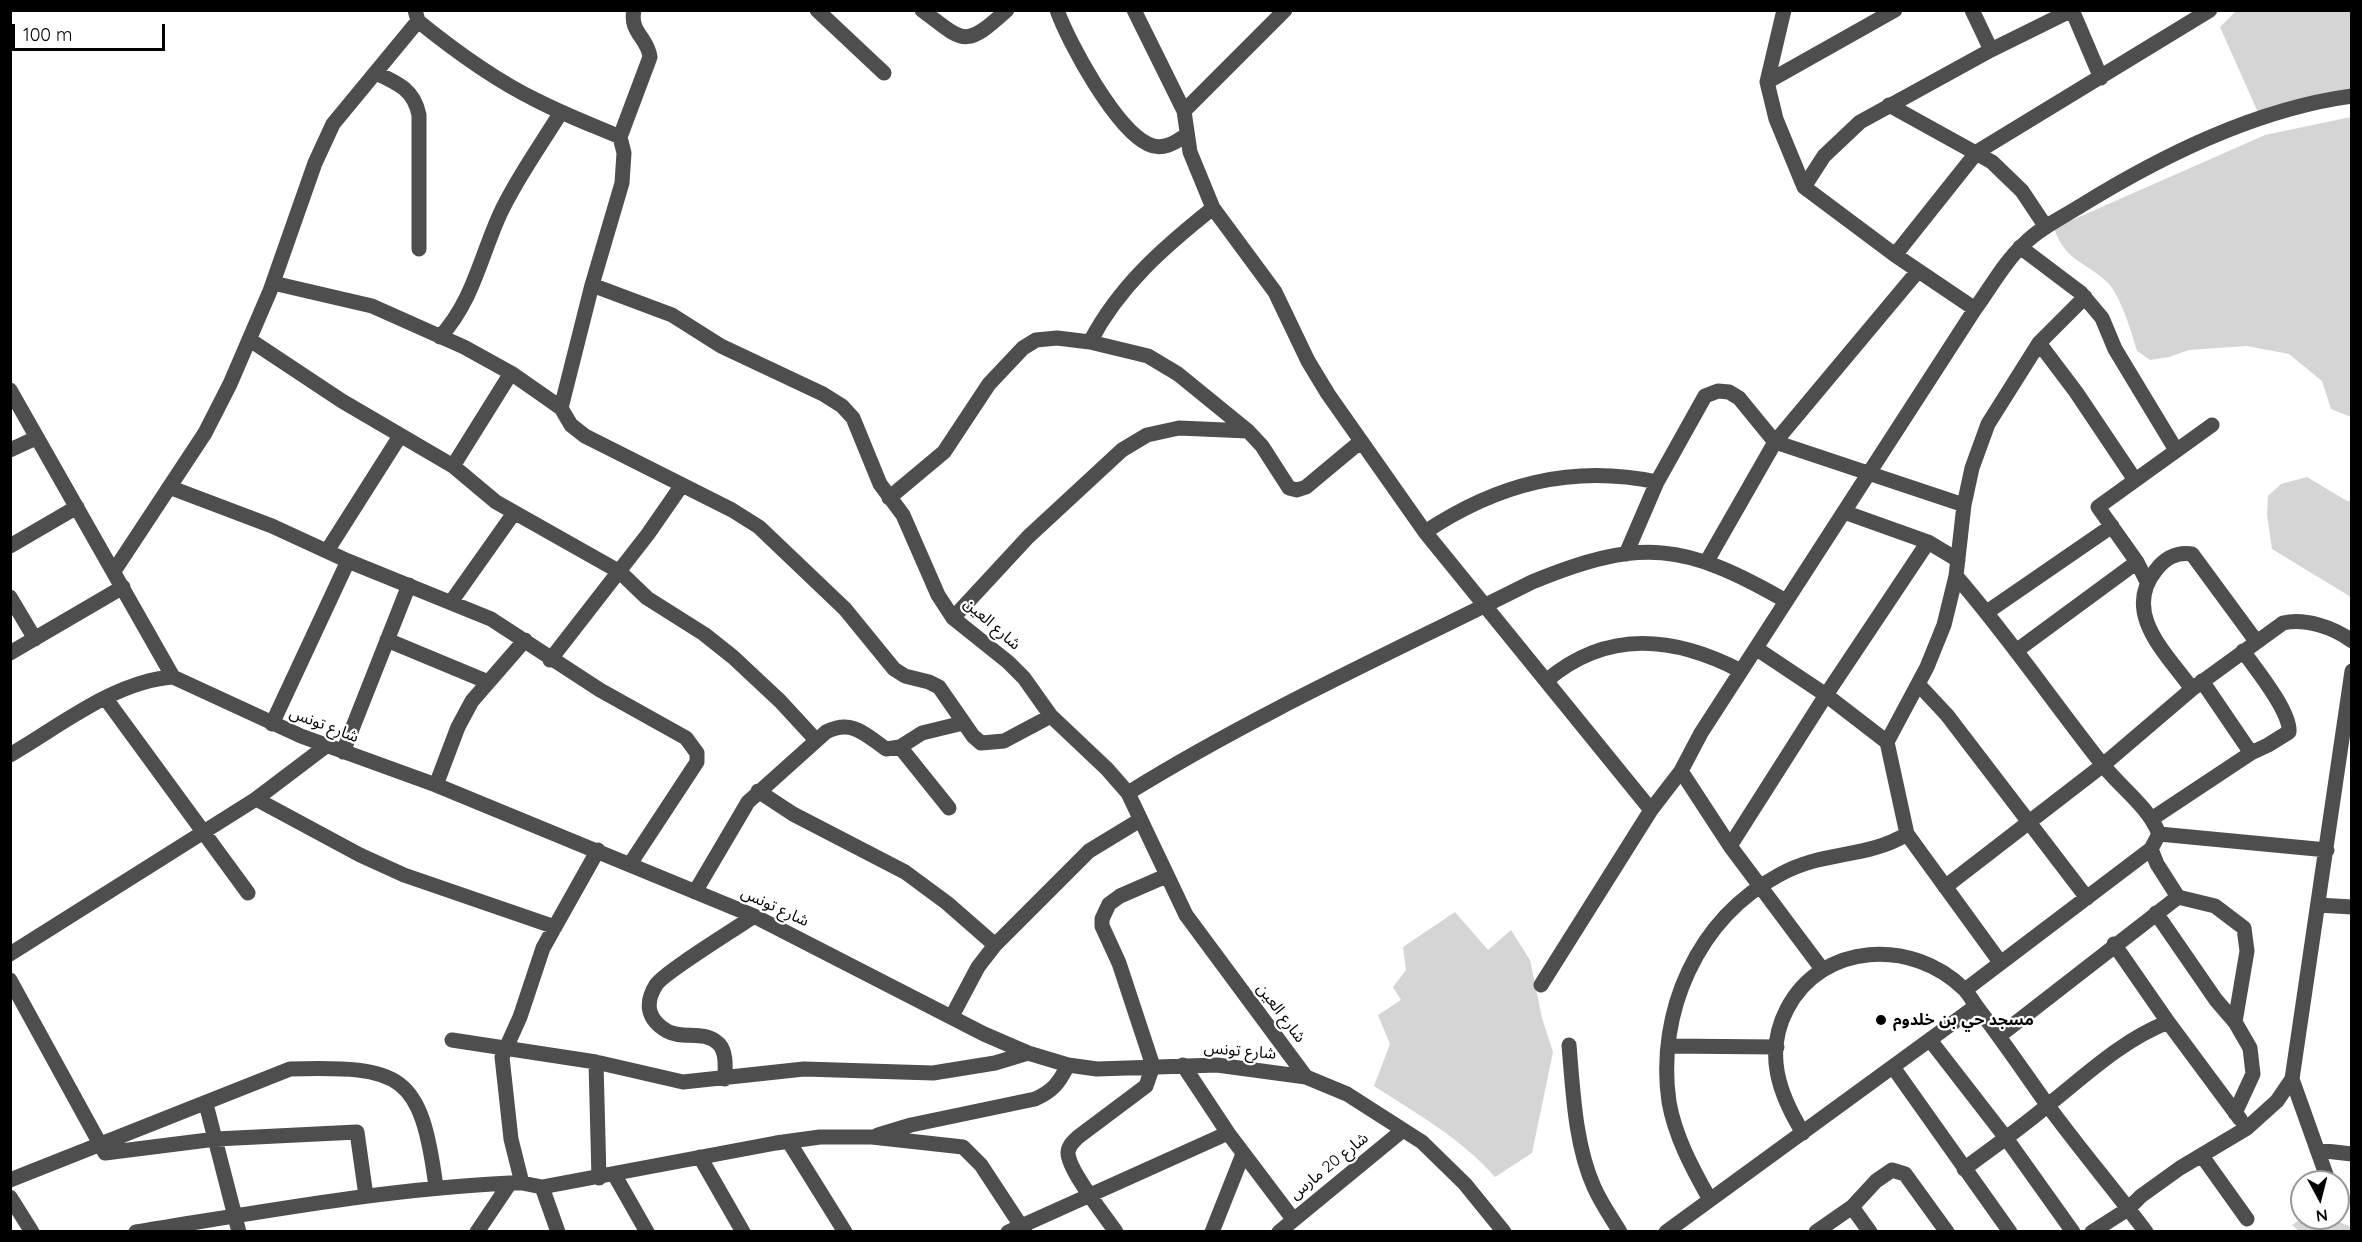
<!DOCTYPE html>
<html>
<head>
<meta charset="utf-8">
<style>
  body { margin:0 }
  #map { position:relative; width:2362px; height:1242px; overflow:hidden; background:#fff; font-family:Quicksand,sans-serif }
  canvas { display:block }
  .frame { position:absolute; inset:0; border:12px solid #000; pointer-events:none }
  .north { position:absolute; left:2290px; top:1170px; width:60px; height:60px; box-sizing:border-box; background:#fff; border:2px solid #999; border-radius:50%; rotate:173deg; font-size:16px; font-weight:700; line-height:24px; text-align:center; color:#000 }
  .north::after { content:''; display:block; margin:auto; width:21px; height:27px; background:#000; clip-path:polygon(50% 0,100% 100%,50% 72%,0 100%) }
  .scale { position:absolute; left:12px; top:24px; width:153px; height:27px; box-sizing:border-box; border:3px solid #000; border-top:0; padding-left:8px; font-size:18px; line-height:21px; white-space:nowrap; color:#000; -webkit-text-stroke:4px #fff; paint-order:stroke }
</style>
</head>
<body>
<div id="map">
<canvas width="2362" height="1242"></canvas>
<div class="frame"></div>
<div class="north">N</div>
<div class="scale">100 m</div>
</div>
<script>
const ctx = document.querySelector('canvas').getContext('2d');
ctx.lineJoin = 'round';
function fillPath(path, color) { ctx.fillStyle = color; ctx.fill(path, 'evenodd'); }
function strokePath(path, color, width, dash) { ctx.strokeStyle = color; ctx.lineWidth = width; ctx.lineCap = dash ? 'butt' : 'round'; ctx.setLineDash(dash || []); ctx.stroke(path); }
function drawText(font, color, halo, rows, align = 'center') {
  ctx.font = font + ' Quicksand,"Noto Sans Arabic",sans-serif'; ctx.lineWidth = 4.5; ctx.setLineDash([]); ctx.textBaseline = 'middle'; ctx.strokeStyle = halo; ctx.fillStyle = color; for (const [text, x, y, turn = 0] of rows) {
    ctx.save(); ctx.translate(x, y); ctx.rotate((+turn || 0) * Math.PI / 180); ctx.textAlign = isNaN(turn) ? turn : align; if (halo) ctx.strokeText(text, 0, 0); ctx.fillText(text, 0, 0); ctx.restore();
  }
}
fillPath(new Path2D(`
  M2236 11H2351V94L2260 117 2220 27Z
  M2351 117V417L2331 409 2322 381 2289 354 2247 346 2189 350 2169 357 2150 360 2137 351C2132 333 2121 297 2108 283 2086 261 2065 262 2054 228L2265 135Z
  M2307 477 2347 501H2351V597L2272 549 2267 515 2268 496 2281 484Z
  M1455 912 1488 950 1511 930 1530 960 1542 1018 1553 1052 1532 1153 1495 1177C1461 1138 1417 1114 1374 1086L1390 1044 1378 1015 1401 1000 1393 987 1406 970 1403 947Z
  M2302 1218H2329L2351 1227V1231H2299L2292 1225Z`), '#d5d5d5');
strokePath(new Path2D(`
  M817 10 884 73
  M922 10C965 43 965 48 1007 10
  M1057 10C1069 44 1116 129 1148 144 1162 151 1175 143 1186 135
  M1134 10 1184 111 1190 152 1213 208 1275 292 1308 361 1328 394 1425 532 1651 810
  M1784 10 1767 82 1776 119 1804 187 1895 255 1975 309
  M1972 10 1991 50
  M2072 10 2101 78
  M418 21C455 51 493 79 536 100 563 114 592 125 620 137
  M376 73C398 83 414 90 419 115V249
  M1767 82 1895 10
  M1889 105 1992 162 2022 191 2046 227
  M1184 111 1285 10
  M1804 187 1824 156 1860 122 1991 50 2072 10
  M2020 247 2081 293 2102 318 2115 349 2176 450
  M1895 255 1977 152 2210 10
  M273 283 372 306 464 347 511 373 544 396 561 408 571 425 585 436 732 510 759 527 845 609 894 669 905 676 929 682 939 687 973 736 981 743 1004 741 1051 716
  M592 285 672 315 721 346 823 394 842 406 853 418 880 484 903 515 938 595 953 618 1008 662 1024 678 1051 716 1107 769 1128 793 1186 915 1306 1077
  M440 337C473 301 480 258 500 214 516 179 541 145 561 112
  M250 340 342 401 453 466 496 502 620 572 647 598 704 634 733 657 780 701 816 740
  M1090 342C1119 286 1164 247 1213 208
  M2039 343 2076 392 2135 480
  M10 390 173 677
  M561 408 592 285 622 183 624 153 620 137 650 57C648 38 629 32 634 10
  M10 450 36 438
  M453 466 511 373
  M169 487 272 526 348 561 491 619 600 690 686 738 697 753V762L630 864
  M889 498 944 452 989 384 1023 348 1036 340 1057 338 1090 342 1148 356 1178 374 1248 431 1262 446 1289 488 1297 490 1306 487 1360 442
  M1844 512 1928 542 1958 560
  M1425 532C1497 484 1572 464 1657 482
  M10 546 77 507
  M327 551 400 436
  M1626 554 1657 482 1705 396 1718 391 1729 392 1739 398 1775 442 1964 505
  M1707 561 1775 442 1918 271
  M114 571 205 433 230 384 270 291 315 163 333 124 418 21 415 10
  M1956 576C2008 636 2053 702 2102 764 2121 788 2148 806 2159 834
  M2147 582 2137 562 2098 507 2212 425
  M10 597 35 639
  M451 602 514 513
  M1987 612 2112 526
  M953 618 1028 537 1122 450 1147 435 1179 428 1248 431
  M387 640 488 682
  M1757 649 1826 695 1887 742 1907 834 2000 962
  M2016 651 2137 562
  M10 653 123 587
  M550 660 648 534 682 485
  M1546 681C1607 629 1674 636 1741 671
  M2202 681 2251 753
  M1918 684 1947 715 2087 898
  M2192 689C2167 654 2121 613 2156 570 2166 557 2177 552 2192 554L2256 641
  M106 699 248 893
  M272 724 348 561
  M1887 742 1927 667 1944 625 1956 576 1964 505 1972 468 1988 424 2039 343 2085 297
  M900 747 949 808
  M343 752 409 585
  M10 755C60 726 115 681 173 677L301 736 436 785 754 916 984 1034 1028 1053 1068 1065 1097 1069 1217 1065 1306 1077 1347 1094 1422 1142 1465 1184 1504 1232
  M1681 771 1730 846 1822 969
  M436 785 458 727 472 701 525 640
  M758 791 793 814 905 872 947 903 995 945
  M1128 793C1257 713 1397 650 1532 582 1641 537 1685 543 1786 601
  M256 799 360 855 404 875 555 927
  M2153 818 2251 753 2268 745 2289 732C2291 712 2255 668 2243 651
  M2159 834 2327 850
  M1730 846 1826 695 1928 542
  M2151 849 2157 864 2178 897 2215 906 2244 928 2247 951 2235 1022
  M1945 887 2103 765 2192 689 2283 623C2305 618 2333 627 2352 641
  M695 892 748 802 826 732C852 719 865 734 886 749L900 747 922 733 963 723
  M2318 905 2352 907
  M2156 913 2216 1000 2235 1022 2250 1048 2253 1074 2235 1113
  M10 954 256 799 326 746
  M10 980 105 1153 216 1139 357 1132 366 1196
  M1541 985 1651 810 1681 771 1701 733 1975 309C1991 287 2005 261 2025 243 2041 227 2063 217 2082 205 2163 155 2256 109 2352 96
  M1965 990 2151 849 2159 834
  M952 1016 978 967 995 945 1089 851 1140 820
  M2168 1022 2240 1119
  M1999 1036 2178 897
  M452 1040 596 1062 683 1082 804 1069 933 1073 995 1063 1028 1053
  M1930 1040 2006 1138 2073 1232
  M1569 1045C1573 1091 1575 1145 1594 1187 1601 1203 1611 1217 1620 1232
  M1668 1046 1777 1047
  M596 1062 599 1178
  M1183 1065 1228 1133
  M1893 1067 2010 1232
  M725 1079C725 1068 727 1053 719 1044 704 1029 683 1040 667 1031 648 1020 644 1004 656 985 663 973 737 928 754 916
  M2292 1079 2328 1180
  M206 1104 239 1232
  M1803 1133C1779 1094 1764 1053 1787 1009 1822 942 1912 938 1964 989 1970 995 1974 1004 1980 1011 2003 1041 2024 1072 2046 1103 2078 1147 2113 1188 2146 1232
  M878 1135 911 1125 1035 1099C1053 1091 1059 1083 1068 1065
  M789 1142 845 1232
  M2317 1150 2352 1154
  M2202 1156 2247 1219
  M700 1157 743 1232
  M1964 1169C1992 1148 2021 1128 2048 1105 2087 1074 2121 1041 2168 1022L2114 944
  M614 1174 647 1232
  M10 1180 290 1069C402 1066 421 1073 436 1187
  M522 1183 511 1139 502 1057 520 1017 543 948 598 850
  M542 1187 558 1232
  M10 1197 32 1232
  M1709 1198C1692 1168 1675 1136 1669 1102 1656 1012 1698 918 1779 875 1823 850 1866 859 1907 834
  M1852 1207 1870 1232
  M136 1232C261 1212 384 1189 510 1183
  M477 1232 510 1183H522L542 1187 776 1143 820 1137H872L963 1147 981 1165 1025 1232
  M1008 1232 1228 1133 1293 1219
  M1116 1232C1105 1216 1068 1170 1068 1153 1068 1146 1073 1142 1078 1137L1146 1086 1153 1066 1119 963 1102 926V919L1109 904 1120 896 1166 876
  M1212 1232 1243 1154
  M1279 1232 1403 1130
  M1666 1232 1976 1006
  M1816 1232 1852 1207 1876 1181 1892 1170 1905 1174 1947 1232
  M2092 1232 2128 1209 2141 1196 2180 1168 2247 1128 2277 1101 2292 1079 2352 671`), '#4e4e4e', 15);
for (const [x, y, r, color] of [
  [1881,1020,6,"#000"]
]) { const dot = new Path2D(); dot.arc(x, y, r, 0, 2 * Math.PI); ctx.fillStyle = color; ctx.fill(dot); strokePath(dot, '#fff', 2); }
drawText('16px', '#000', '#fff', [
  ["شارع العين",992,624,41],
  ["شارع تونس",324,725,21],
  ["شارع تونس",775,907,25],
  ["شارع العين",1281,1013,53],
  ["شارع تونس",1240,1051,5],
  ["شارع 20 مارس",1329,1166,-39]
]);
drawText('bold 16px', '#000', '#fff', [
  ["مسجد حي بن خلدوم",1893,1020]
], 'left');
</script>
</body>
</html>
